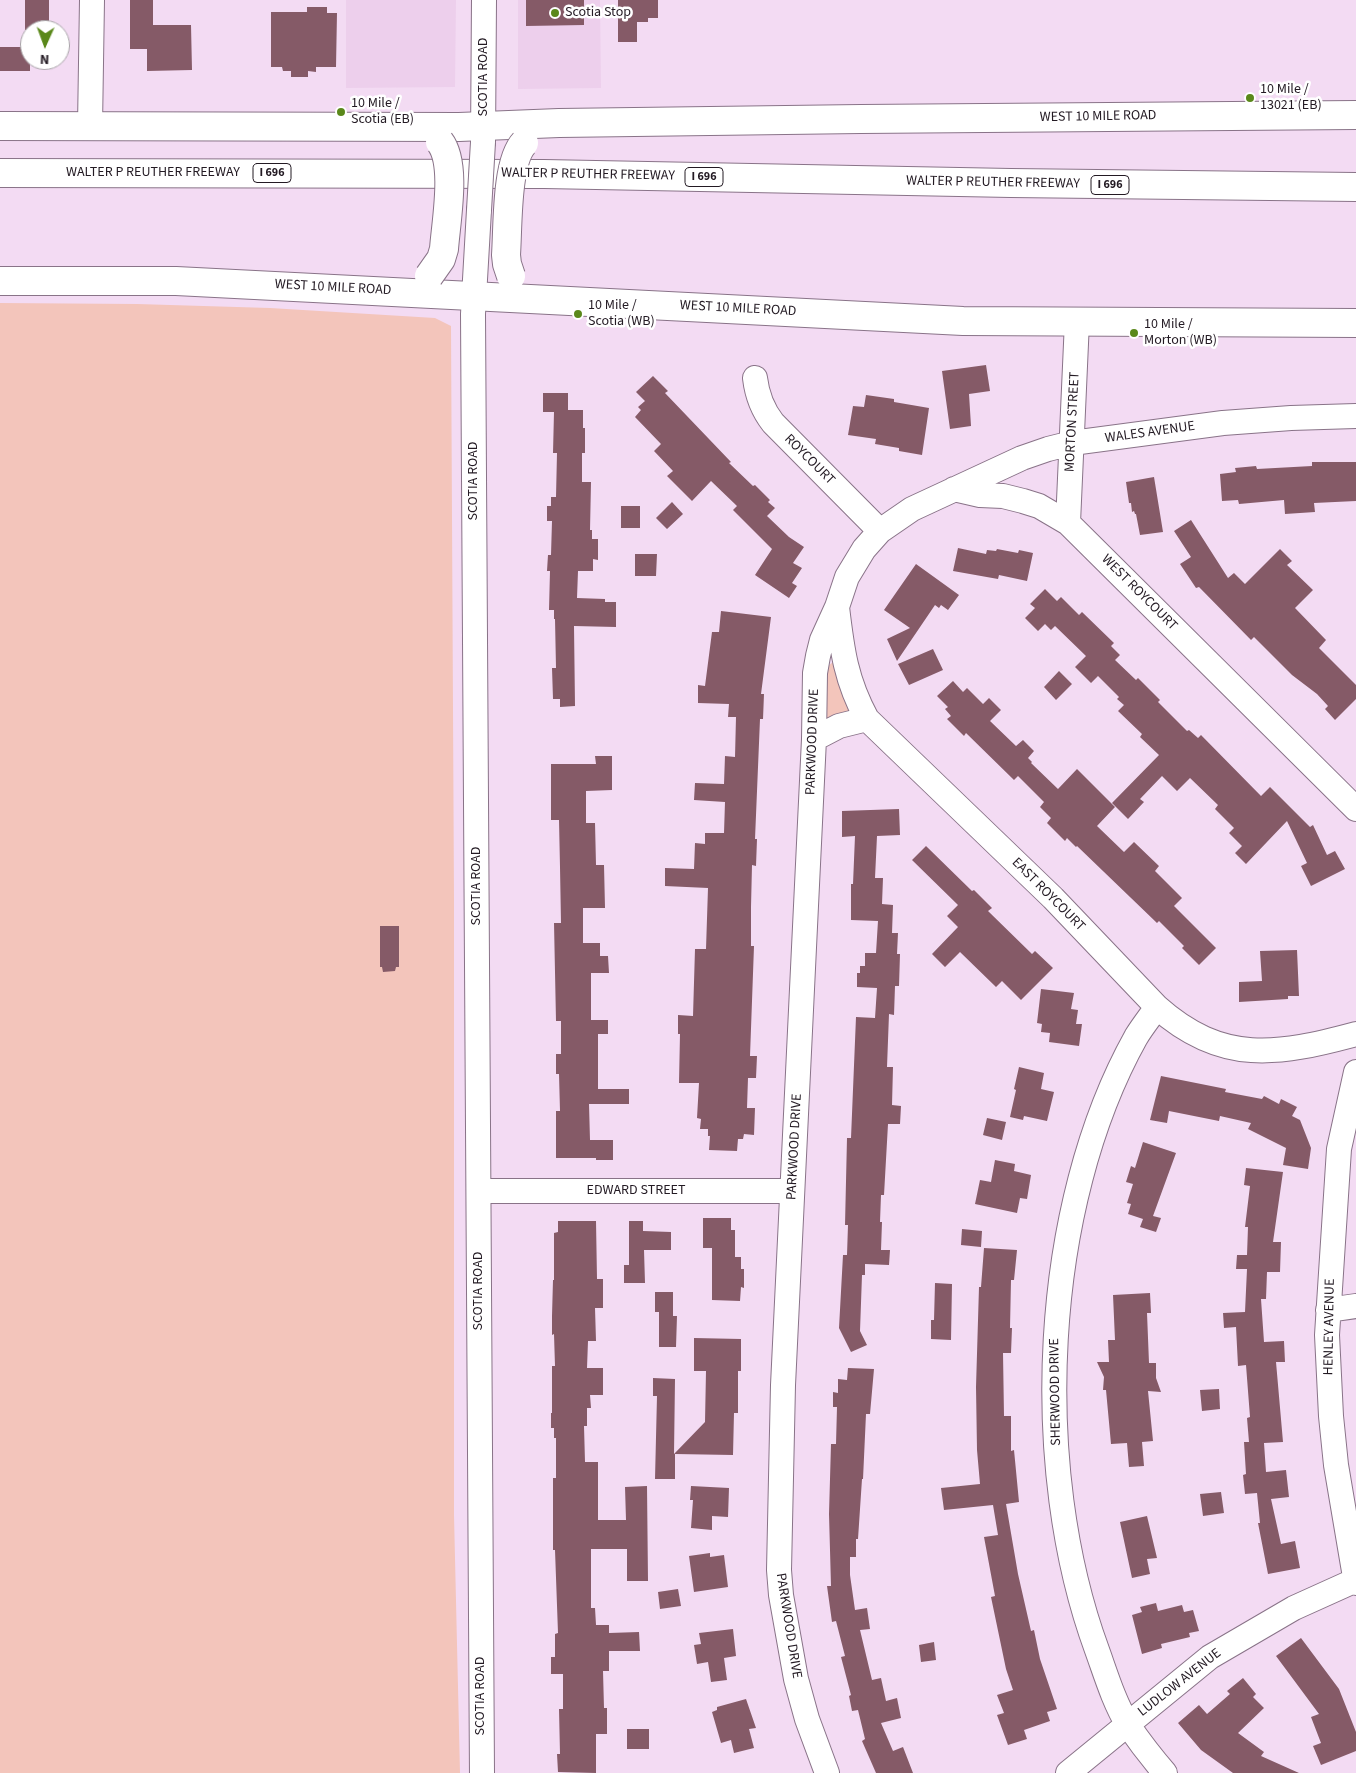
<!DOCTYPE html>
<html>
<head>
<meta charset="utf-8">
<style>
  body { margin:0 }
  #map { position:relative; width:1356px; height:1773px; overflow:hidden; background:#f3dbf3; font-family:"Source Sans 3",sans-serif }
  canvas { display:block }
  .north { position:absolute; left:20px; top:20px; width:50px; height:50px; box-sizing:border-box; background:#fff; border:1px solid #a7a3a7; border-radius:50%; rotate:182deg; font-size:14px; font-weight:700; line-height:20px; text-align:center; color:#231a23 }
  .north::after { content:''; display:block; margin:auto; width:18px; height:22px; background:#5a881a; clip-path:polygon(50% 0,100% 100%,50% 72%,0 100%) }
</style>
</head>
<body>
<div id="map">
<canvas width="1356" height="1773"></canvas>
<div class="north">N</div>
</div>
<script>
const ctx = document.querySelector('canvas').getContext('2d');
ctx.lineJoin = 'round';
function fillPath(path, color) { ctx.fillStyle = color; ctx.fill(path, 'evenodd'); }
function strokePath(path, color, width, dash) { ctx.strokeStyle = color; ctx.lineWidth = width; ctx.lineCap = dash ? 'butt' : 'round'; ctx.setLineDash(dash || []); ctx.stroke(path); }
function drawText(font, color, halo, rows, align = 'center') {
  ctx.font = font + ' "Source Sans 3",sans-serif'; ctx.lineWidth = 5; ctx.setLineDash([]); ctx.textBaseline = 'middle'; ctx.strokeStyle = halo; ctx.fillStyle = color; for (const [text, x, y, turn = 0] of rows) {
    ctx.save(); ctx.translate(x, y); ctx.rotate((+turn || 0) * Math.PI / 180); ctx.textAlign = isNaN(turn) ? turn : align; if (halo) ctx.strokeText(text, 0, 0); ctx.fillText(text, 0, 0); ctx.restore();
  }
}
fillPath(new Path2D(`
  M346 0H456L455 87 346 88Z
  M518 0H600L601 88 518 89Z`), '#edcfec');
fillPath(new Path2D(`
  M0 303 137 304 270 308 435 318 451 326 454 900V1515L460 1773H0Z
  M833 662 835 664 851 712 827 719 825 716 828 666Z`), '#f3c5bb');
fillPath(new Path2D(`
  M25 0H49V30H25Z
  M130 0H153V25H191L192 70 147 71V49H130Z
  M526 0H584V25L526 26Z
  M618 0H658V18H648V22H637V42H618Z
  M307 7H327V13H337L336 67H316V72L308 71V77H291V71H283L282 67H271V12H307Z
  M0 47H30V71H0Z
  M986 365 990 391 969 394 971 426 950 429 942 371Z
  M653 376 668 391 665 393 731 462 729 463 753 486 755 485 770 500 768 502 775 508 767 516 789 537 804 547 793 563 802 568 792 583 797 586 789 598 755 575 772 549 733 510 737 506 711 481 692 501 667 476 673 471 654 451 661 444 635 417 641 410 638 407 645 401 636 392Z
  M543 393H568V410H583V428H585V453H582V482H591L590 530H592V539H598V560L593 559V571H578L577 598 605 599V602H616V627L574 626 575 706 560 707V699H553L552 668H556L555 619H554V610H549L550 571H547L548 555H551L552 521H547V506H551V497H556L557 453H553L554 412H543Z
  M866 395 894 399V402L929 408 922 455 899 451V448L875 444 876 439 848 435 853 406 864 407Z
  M1312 462H1356V501L1314 503 1315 512 1285 514 1284 500 1239 504 1238 500 1222 501 1220 474 1236 472 1235 468 1256 466 1257 469 1312 466Z
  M1154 477 1163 532 1140 535 1136 514H1135L1134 511 1132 512 1131 503H1129L1126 482Z
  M672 502 683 514 667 529 656 518Z
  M621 506H640V528H621Z
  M1191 520 1228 578 1234 573 1245 584 1280 549 1292 561 1287 565 1313 590 1295 608 1326 640 1319 648 1356 685V699L1335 720 1325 709 1328 706 1317 694 1292 675 1254 637 1251 640 1199 587 1196 588 1180 564 1191 557 1174 531Z
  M958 548 986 554 987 550 996 551 997 549 1018 553 1019 550 1033 553 1027 581 999 575 998 579 953 571Z
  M635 554H657L656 576H635Z
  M916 564 959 595 948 610 941 605 939 608 935 605 897 661 887 639 910 628 884 610Z
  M1045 589 1057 601 1061 597 1079 615 1082 612 1114 643 1111 646 1120 655 1115 660 1136 680 1138 678 1160 700 1158 702 1187 731 1189 730 1198 738 1201 735 1261 796 1270 787 1310 827 1313 825 1327 855 1335 851 1345 869 1311 886 1301 866 1307 863 1287 821 1246 864 1235 853 1242 846 1229 833 1234 828 1215 809 1218 805 1190 778 1177 791 1162 776 1140 799 1144 802 1128 819 1112 803 1159 755 1140 737 1142 734 1118 711 1124 705 1117 699 1119 697 1098 676 1091 683 1075 667 1086 656 1055 626 1051 630 1045 624 1038 631 1025 618 1035 608 1030 604Z
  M721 611 771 617 761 694H764L763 719H760L755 839H757L756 866 752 865 751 907V946H754L750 1056H757L756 1078H748L747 1108H755L754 1135 744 1134 743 1139H738L737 1151 709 1150 710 1136H708V1129H700L701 1119 697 1118 699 1083H679L680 1034H678V1015L693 1016 695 949H706L708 888 665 886V868L694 869 695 843 705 844V833H724L725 802 694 800 695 783 724 784 725 756 735 757 736 717H728L729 704 698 703V685L705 686 712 632H719Z
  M933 649 943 670 909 685 898 664Z
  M1059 671 1072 684 1056 700 1044 687Z
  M953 681 963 692 967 688 983 704 989 698 1001 710 990 721 1016 746 1023 740 1034 751 1028 758 1032 762 1031 763 1058 789 1077 769 1115 807 1097 826 1124 852 1134 842 1159 866 1155 871 1182 898 1174 906 1216 948 1199 965 1182 948 1184 946 1159 921 1157 923 1077 846 1076 847 1067 838 1065 841 1047 823 1051 818 1040 807 1044 802 1018 776 1014 780 966 733 964 736 947 719 951 716 945 709 948 707 937 696Z
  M595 756H612V790L586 791V823H595L596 865H604L605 908H583V943H600V956H608L609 973H591V1020H608V1034H598V1089H629V1104H589L590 1140H613V1160H596V1158H556V1111H560L559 1074H556V1054H561V1021H556L554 923H561L560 867 559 820H551V764H596Z
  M899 809 900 835 877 836 875 878H883L882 904 893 905 892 933H898L897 954H900L899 986H895L894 1015 889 1014 887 1067H893L892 1105 901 1106 900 1124H888L884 1195H881L880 1222H882L881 1250H890L889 1265 865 1264V1275H862L860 1331 867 1345 851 1352 839 1328 843 1255H847L848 1225H845L847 1138H851L856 1017 875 1018 877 988 857 987V973H860V966H865V953H876L878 921 851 920V884H853L855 836 842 837V811Z
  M926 846 972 891 974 890 992 908 988 911 1032 954 1035 951 1053 968 1021 1000 1002 981 996 987 960 952 945 967 932 954 958 927 947 916 958 905 912 860Z
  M380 926H399V967H396L395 971 383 972 382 967H380Z
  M1297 950 1299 996H1288V999L1239 1002V982L1262 981 1260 951Z
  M1041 989 1074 993 1071 1009 1078 1010 1076 1024H1082L1079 1046 1049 1042 1050 1033 1041 1032 1042 1024 1037 1023Z
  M1019 1067 1044 1073 1041 1089 1054 1092 1047 1121 1024 1116 1023 1120 1010 1117 1016 1090 1014 1089Z
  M1161 1076 1226 1089 1225 1092 1262 1099 1264 1096 1279 1104 1281 1099 1297 1107 1292 1116 1300 1120 1311 1148 1308 1169 1283 1165 1286 1148 1248 1129 1251 1123 1220 1116 1219 1121 1169 1111 1167 1123 1150 1120Z
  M987 1118 1006 1122 1002 1140 983 1135Z
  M1143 1142 1176 1153 1153 1216 1161 1218 1156 1232 1140 1227 1143 1219 1128 1214 1131 1204 1127 1203 1133 1184 1126 1182 1131 1166 1135 1168Z
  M995 1160 1015 1164 1014 1171 1031 1175 1027 1199 1020 1198 1017 1213 975 1204 980 1180 991 1182Z
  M1246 1168 1283 1172 1273 1242H1281L1280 1272H1267L1266 1299H1261L1264 1342 1284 1341 1285 1362H1276L1283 1442 1264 1443 1266 1472 1286 1470 1289 1497 1271 1499 1281 1544 1295 1541 1300 1568 1268 1574 1258 1523H1260L1257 1493 1245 1494 1243 1475 1246 1474 1244 1442H1249L1247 1418 1250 1417 1246 1365 1238 1366 1236 1327 1224 1328 1223 1313 1245 1312 1247 1269H1236L1237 1255H1247L1248 1227H1245L1250 1186 1244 1185Z
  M703 1218H731V1230H735V1257H741V1269H744V1288L741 1287 740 1301 712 1300V1248H703Z
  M558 1221H596L597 1279H603V1308H595L596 1341H588L587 1368H603V1395H590L591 1408H587V1426H584L585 1462H598V1520H626L625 1487 647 1486 648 1581H627V1549H591V1608H595L596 1625H609V1633L639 1632 640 1651H609V1671H603L604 1708H607V1734H596V1773L558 1772 557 1754H560L559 1709H563V1674H551V1657H555V1634L558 1633 555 1550H553V1478H556V1438H554V1428H551V1413H552V1366H555L554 1334 552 1335V1316L553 1280H554V1233L558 1232Z
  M629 1221H643V1231L671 1232V1250H644L645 1283H624V1265H629Z
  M962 1229 982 1231 981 1247 961 1245Z
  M984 1248 1017 1250 1014 1280H1011L1010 1328H1012L1011 1353H1003L1004 1416H1011V1451L1014 1450 1019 1502 1006 1504 1018 1574 1031 1631 1034 1630 1040 1659 1057 1709 1047 1712 1050 1721 1024 1730 1027 1739 1008 1745 997 1715 1004 1713 997 1695 1013 1690 1006 1669 991 1597 995 1596 984 1537 998 1535 993 1505 944 1510 941 1488 980 1484 977 1450 976 1387 979 1287H981Z
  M935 1283 952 1284 951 1340 931 1339V1320H934Z
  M655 1292H673V1316H677L676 1347H659V1312H655Z
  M1150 1293 1151 1313H1147L1149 1363H1156V1378L1161 1392 1148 1391 1153 1441 1142 1442 1144 1466 1129 1467 1127 1443 1111 1444 1106 1390H1103L1104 1377 1097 1362H1109L1108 1340H1115L1113 1295Z
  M694 1338 741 1339V1371H738V1413H734L733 1455 675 1454V1479H655L657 1396H653V1378L675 1379 674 1454 705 1422 706 1371H694Z
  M848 1368 874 1369 870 1414H866L863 1479H862L858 1539H856V1557H850V1575L855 1610 867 1608 870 1629 860 1630 872 1680 881 1678 886 1701 897 1698 901 1718 881 1723 893 1751 903 1747 913 1773H876L862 1741 865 1739 858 1710 852 1711 849 1696 851 1695 841 1657 845 1656 836 1621 832 1622 827 1586H831L829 1514 831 1444H836L837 1407H833V1392L838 1393V1379L847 1380Z
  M1219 1389 1220 1409 1202 1411 1200 1390Z
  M691 1486 729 1488 728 1517 712 1516V1530L691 1528 693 1500H690Z
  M1221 1492 1224 1513 1203 1516 1200 1494Z
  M1147 1516 1157 1558 1147 1559 1150 1574 1132 1578 1120 1522Z
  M710 1553V1557L724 1555 728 1587 694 1592 689 1556Z
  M678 1589 681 1606 660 1609 658 1592Z
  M1156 1603 1158 1611 1182 1605 1184 1612 1193 1610 1199 1631 1189 1633 1190 1637 1161 1644 1162 1648 1142 1654 1132 1615 1142 1612 1140 1607Z
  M733 1629 736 1656 724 1658 727 1680 711 1682 708 1662 697 1664 694 1645 701 1644 699 1633Z
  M1301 1638 1339 1689 1356 1732V1751L1321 1765 1313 1746 1321 1743 1311 1717 1319 1714 1276 1656Z
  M934 1642 936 1660 921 1662 919 1645Z
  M1243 1678 1256 1694 1253 1697 1264 1708 1238 1733 1264 1752 1261 1756 1299 1773H1233L1201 1750 1178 1723 1199 1705 1207 1714 1230 1694 1227 1691Z
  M746 1699 756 1728 749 1729 754 1748 734 1753 731 1740 721 1743 712 1712 717 1710V1707Z
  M627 1729H649V1749H627Z`), '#855a67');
const minor = new Path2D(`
  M90 126 92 0
  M483 142 484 0
  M479 210 473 314 482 1773
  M755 378C757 395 762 409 773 423L880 531
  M954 489 980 495 1003 496 1023 501 1039 506 1068 523 1356 809
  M1068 523 1077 321
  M837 607C842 650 846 681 867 719L1053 898 1157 1007C1222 1065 1278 1055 1356 1034
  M814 739 839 726 867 719
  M1157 1007C1150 1017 1142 1027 1136 1037 1041 1207 1030 1468 1097 1650 1106 1675 1114 1702 1128 1725 1139 1741 1152 1758 1165 1773
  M1356 1072 1339 1149 1327 1335 1331 1416 1336 1465 1356 1583
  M479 1191H792
  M1328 1310 1356 1306
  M827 1773 807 1719 796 1679 781 1595 779 1570 783 1385 814 739 815 673 818 656 822 640 837 607 847 577 864 549 880 531 912 509 1022 458 1048 449 1072 443 1223 423 1291 418 1356 416
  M1068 1773 1210 1657 1294 1608 1356 1580`);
const major = new Path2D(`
  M0 126 459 127 559 123 861 119 1356 115
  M0 281H176L963 321 1356 323`);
const highway = new Path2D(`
  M0 173 544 174 1011 183 1356 187`);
strokePath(minor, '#897388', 26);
strokePath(major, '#897388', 30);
strokePath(highway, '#897388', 30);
strokePath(minor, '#fff', 24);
strokePath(major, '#fff', 28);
strokePath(highway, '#fff', 28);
const minorBridge = new Path2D(`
  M479 210 483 142`);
const majorBridge = new Path2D(`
  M429 276 441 259 444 249C446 221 457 164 440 142
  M511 276 507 264 506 255C508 227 506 162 524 143`);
strokePath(minorBridge, '#897388', 26, []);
strokePath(majorBridge, '#897388', 30, []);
strokePath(minorBridge, '#fff', 24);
strokePath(majorBridge, '#fff', 28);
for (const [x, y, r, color] of [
  [555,13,5,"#5a881a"],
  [1250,98,5,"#5a881a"],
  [341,112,5,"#5a881a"],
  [578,314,5,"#5a881a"],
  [1134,333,5,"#5a881a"]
]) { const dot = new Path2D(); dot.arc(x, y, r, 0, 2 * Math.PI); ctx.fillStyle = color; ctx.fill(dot); strokePath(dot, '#fff', 2); }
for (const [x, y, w] of [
  [272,173,38],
  [704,177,38],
  [1110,185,38]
]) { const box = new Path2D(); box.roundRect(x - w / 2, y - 9.5, w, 19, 4); ctx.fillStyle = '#fff'; ctx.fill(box); strokePath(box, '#231a23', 1); }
drawText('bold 12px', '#231a23', null, [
  ["I 696",272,173],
  ["I 696",704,177],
  ["I 696",1110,185]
]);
drawText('14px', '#231a23', '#fff', [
  ["Scotia Stop",565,13],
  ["10 Mile /",1260,90],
  ["13021 (EB)",1260,106],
  ["10 Mile /",351,104],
  ["Scotia (EB)",351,120],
  ["10 Mile /",588,306],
  ["Scotia (WB)",588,322],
  ["10 Mile /",1144,325],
  ["Morton (WB)",1144,341]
], 'left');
drawText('14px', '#231a23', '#fff', [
  ["SCOTIA ROAD",484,77,-90],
  ["WEST 10 MILE ROAD",1098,117,-1],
  ["WALTER P REUTHER FREEWAY",153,173],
  ["WALTER P REUTHER FREEWAY",588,175,1],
  ["WALTER P REUTHER FREEWAY",993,183,1],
  ["WEST 10 MILE ROAD",333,288,3],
  ["WEST 10 MILE ROAD",738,309,3],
  ["MORTON STREET",1073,422,-87],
  ["WALES AVENUE",1150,433,-8],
  ["ROYCOURT",809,460,45],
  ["SCOTIA ROAD",474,481,-90],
  ["WEST ROYCOURT",1139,593,45],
  ["PARKWOOD DRIVE",813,742,-88],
  ["SCOTIA ROAD",477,886,-90],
  ["EAST ROYCOURT",1048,895,45],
  ["PARKWOOD DRIVE",795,1147,-87],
  ["EDWARD STREET",636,1191],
  ["SCOTIA ROAD",479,1291,-90],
  ["HENLEY AVENUE",1330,1327,-89],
  ["SHERWOOD DRIVE",1056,1392,-91],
  ["PARKWOOD DRIVE",788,1626,81],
  ["LUDLOW AVENUE",1180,1683,-38],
  ["SCOTIA ROAD",481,1696,-90]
]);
</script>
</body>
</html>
